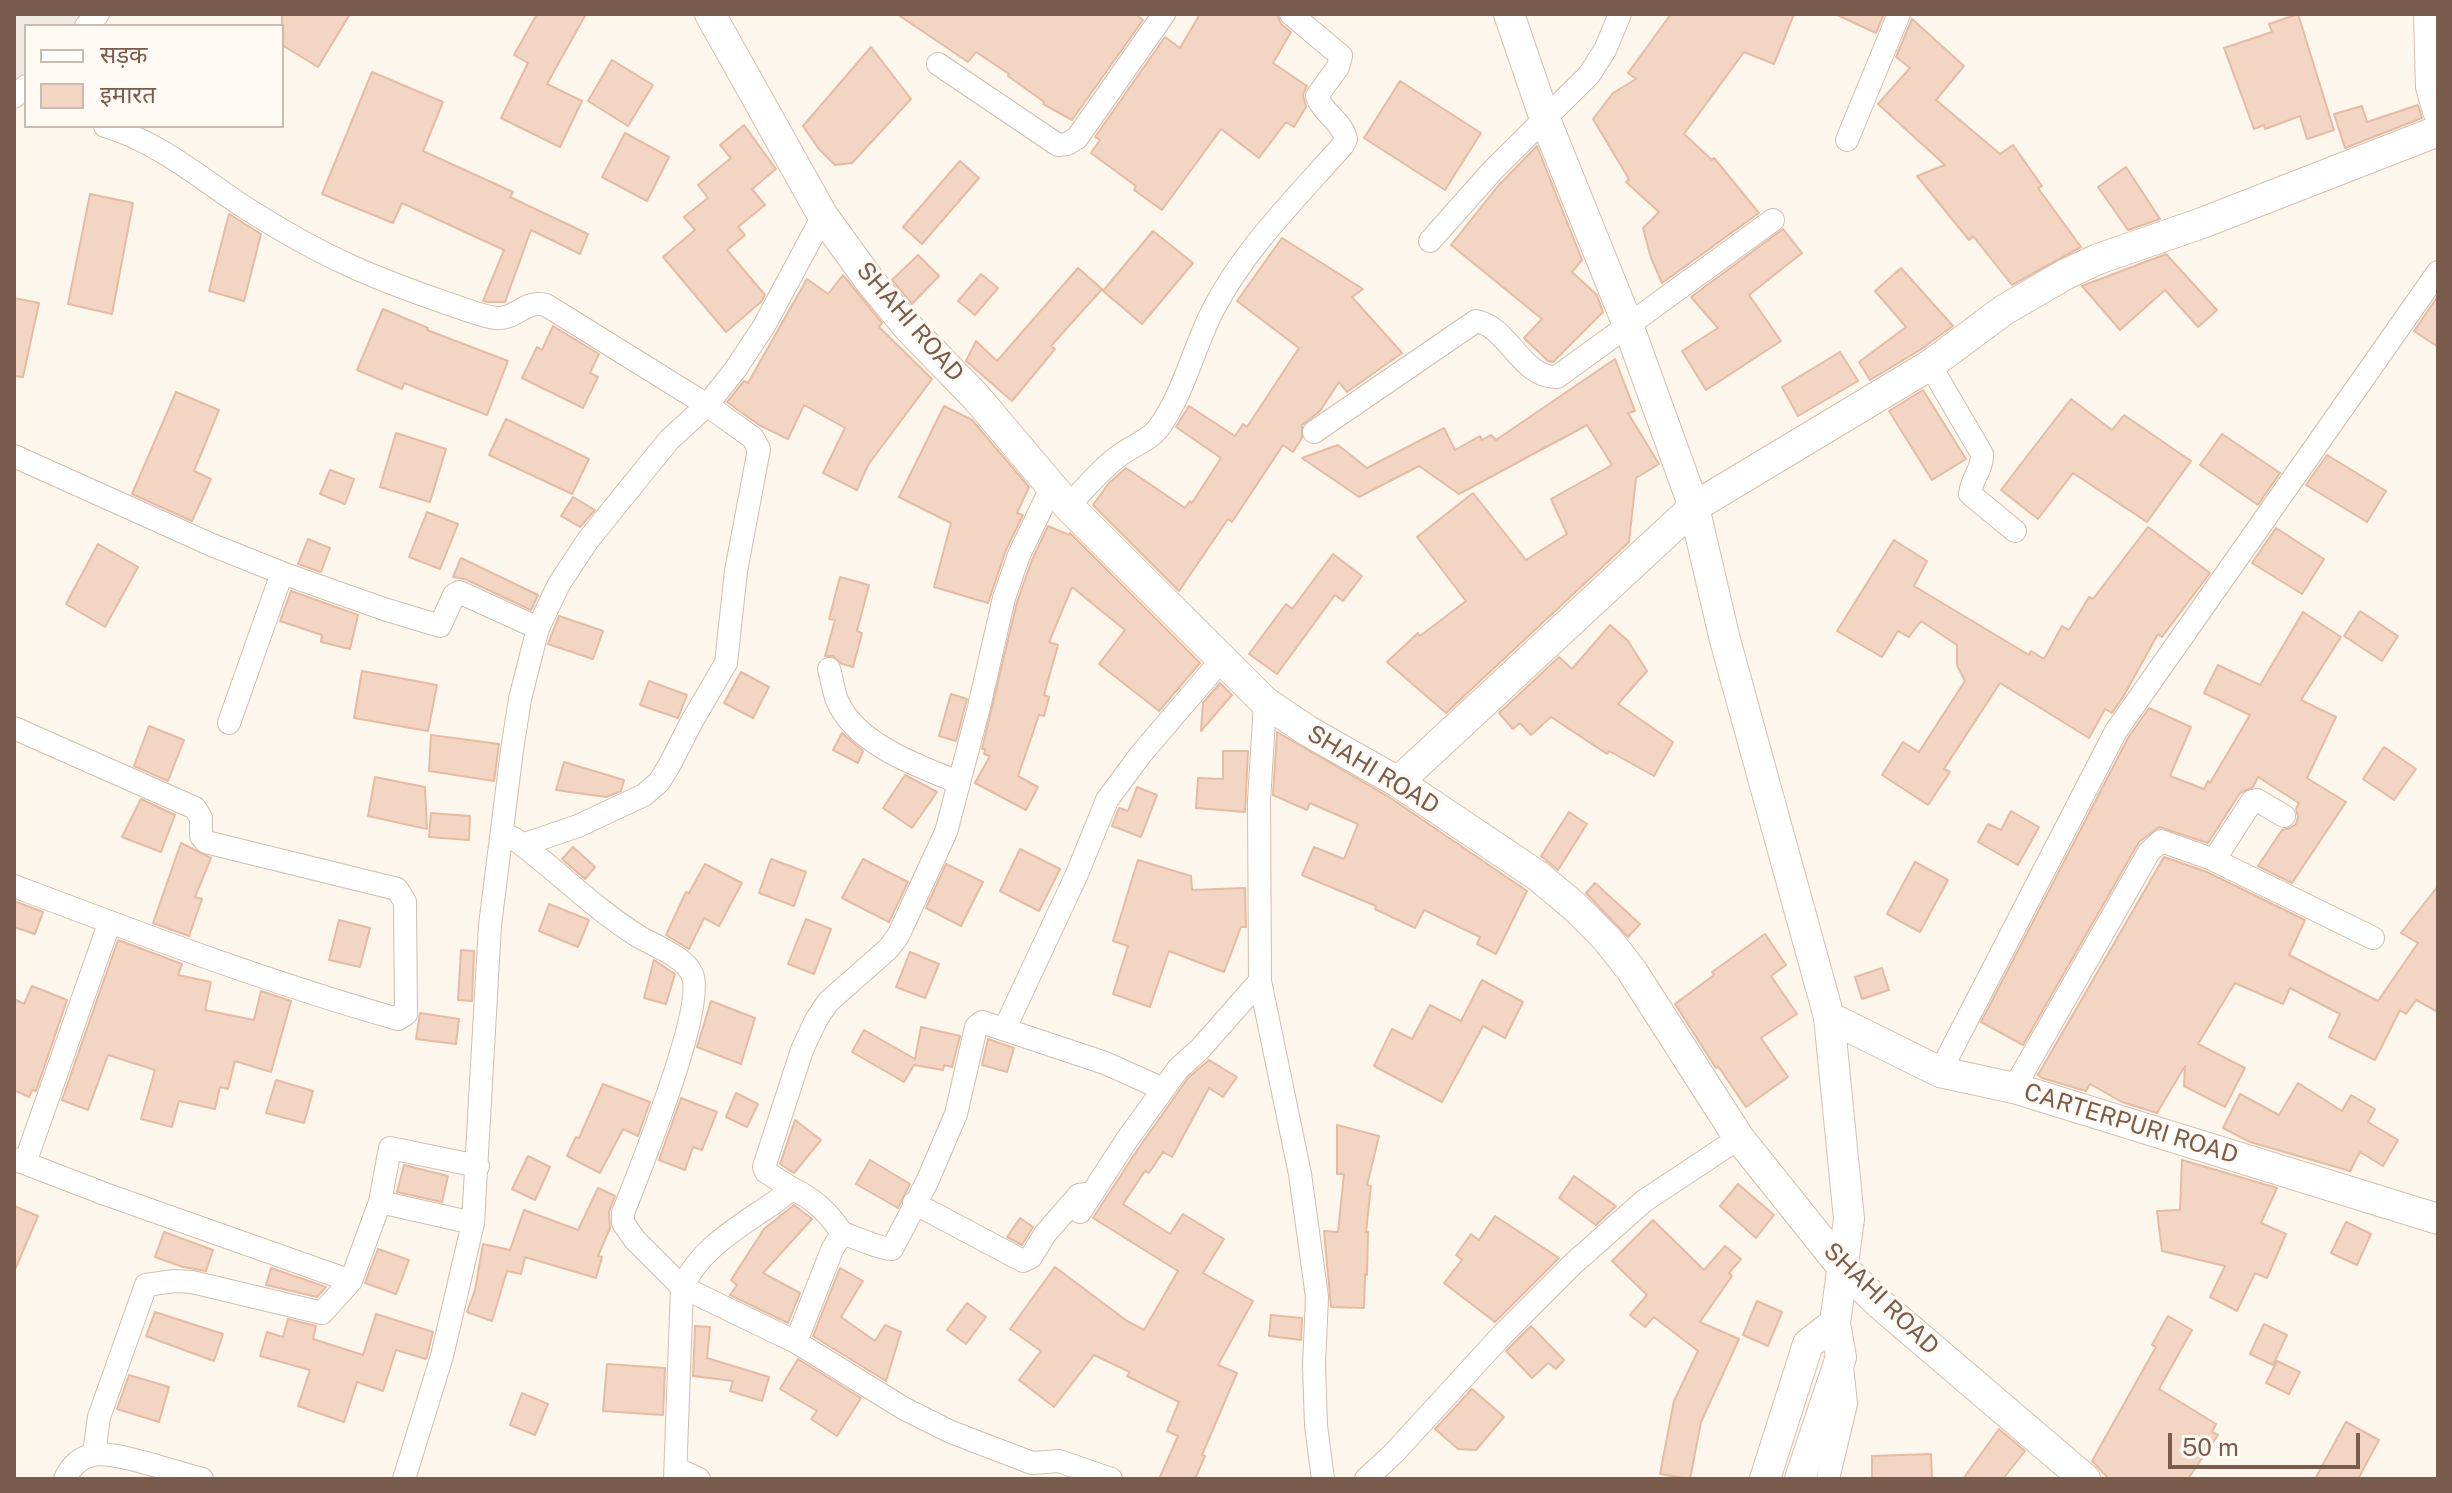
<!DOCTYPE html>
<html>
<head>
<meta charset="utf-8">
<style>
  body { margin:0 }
  #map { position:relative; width:2452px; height:1493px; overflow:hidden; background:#fdf6ec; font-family:"Public Sans","Noto Sans Devanagari",sans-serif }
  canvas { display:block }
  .frame { position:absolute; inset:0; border:16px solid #7a5c4d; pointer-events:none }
  .legend { position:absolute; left:24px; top:24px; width:260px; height:104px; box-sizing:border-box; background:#fffaf3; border:2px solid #cabbb1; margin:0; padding:10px 14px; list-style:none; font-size:24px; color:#7a5c4d }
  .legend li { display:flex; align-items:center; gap:16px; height:40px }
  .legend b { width:40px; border:2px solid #cabbb1 }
  .scale { position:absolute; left:2168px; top:1433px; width:192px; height:36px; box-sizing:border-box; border:4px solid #7a5c4d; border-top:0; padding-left:10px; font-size:24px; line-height:28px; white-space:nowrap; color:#7a5c4d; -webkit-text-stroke:6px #fffaf3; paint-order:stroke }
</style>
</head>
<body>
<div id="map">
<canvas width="2452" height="1493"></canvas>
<div class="frame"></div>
<ul class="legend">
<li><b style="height:10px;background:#fff"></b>सड़क</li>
<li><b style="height:22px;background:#f3d5c3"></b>इमारत</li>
</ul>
<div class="scale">50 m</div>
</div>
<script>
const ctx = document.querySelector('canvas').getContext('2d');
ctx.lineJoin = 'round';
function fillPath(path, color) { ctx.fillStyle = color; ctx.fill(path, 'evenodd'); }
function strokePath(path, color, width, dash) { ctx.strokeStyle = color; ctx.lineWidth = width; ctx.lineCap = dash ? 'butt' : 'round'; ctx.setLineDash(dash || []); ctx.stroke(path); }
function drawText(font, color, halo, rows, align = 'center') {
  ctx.font = font + ' "Public Sans",sans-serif'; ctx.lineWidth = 6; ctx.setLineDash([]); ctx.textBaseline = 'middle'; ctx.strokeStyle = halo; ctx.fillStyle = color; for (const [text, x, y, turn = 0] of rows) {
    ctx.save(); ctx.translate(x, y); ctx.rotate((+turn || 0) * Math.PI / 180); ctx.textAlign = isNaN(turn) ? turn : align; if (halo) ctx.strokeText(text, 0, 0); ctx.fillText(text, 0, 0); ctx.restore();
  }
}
fillPath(new Path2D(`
  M14 14H104L90 26H26V77L14 87Z`), '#efe9e4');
const building = new Path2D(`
  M282 14H350L318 67 282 45Z
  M537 14H586L547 84 582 101 560 147 501 118 528 63 514 55Z
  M897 14H1135L1143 20 1072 120 1043 104 1044 102 1008 76 1009 74 976 52 968 62Z
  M1200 14H1277L1281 24 1291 32 1273 63 1307 86 1303 95 1306 107 1294 127 1286 122 1259 158 1221 129 1162 210 1134 190 1136 186 1091 153 1100 140 1095 137 1165 37 1180 48Z
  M1671 14H1794L1774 64 1744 52 1684 134 1712 160 1714 158 1759 213 1662 283 1651 258 1643 228 1659 212 1626 182 1629 179 1593 119 1613 93 1636 79 1628 73Z
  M1835 14H1884L1876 33Z
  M2298 14 2334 130 2307 139 2300 116 2265 129 2264 125 2254 129 2224 48 2272 32 2269 24Z
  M1912 19 1964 66 1936 100 2000 154 2013 145 2042 186 2038 188 2081 247 2012 285 1973 236 1969 240 1917 176 1945 165 1878 104 1910 68 1896 57Z
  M871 47 911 99 852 163 835 165 818 148 803 126Z
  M612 60 653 85 628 126 588 101Z
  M372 72 443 102 423 151 513 192 510 197 588 234 580 254 531 230 505 302H488L483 301 504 250 402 203 393 223 322 194Z
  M1400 81 1481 133 1445 190 1364 138Z
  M2418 105 2422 118 2345 148 2334 114 2362 106 2367 122Z
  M744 125 776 169 752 189 765 205 738 227 745 235 727 250 765 295 761 302 726 332 663 257 695 230 684 217 708 198 698 185 731 158 720 145Z
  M625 133 669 157 647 201 602 177Z
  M1537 146 1582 260 1572 272 1597 295 1603 312 1553 362 1548 361 1524 338 1542 319 1451 245 1498 186Z
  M960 161 979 178 922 244 903 227Z
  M2126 167 2160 219 2128 230 2098 187Z
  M90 194 133 203 112 314 68 304Z
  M229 214 261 234 244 301 209 291Z
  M1783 229 1802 253 1749 295 1781 341 1706 390 1682 351 1718 328 1691 297Z
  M1153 231 1193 263 1142 324 1103 291Z
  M1282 238 1363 289 1352 297 1402 353 1347 392 1339 382 1320 411 1302 425V438L1293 452 1283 445 1232 522 1228 519 1179 591 1093 505 1109 483 1126 468 1185 508 1190 501 1192 503 1221 458 1176 427 1189 406 1235 436 1243 424 1247 427 1299 348 1237 301Z
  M2166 254 2217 310 2198 327 2165 290 2120 330 2082 286Z
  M918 255 939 276 912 304 892 280Z
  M1078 268 1102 289 1051 346 1055 349 1012 401 966 361 976 341 997 361Z
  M1901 268 1953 326 1920 350 1870 380 1859 362 1906 327 1875 291Z
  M981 274 998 288 975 315 958 301Z
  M843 275 882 323 879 327 932 379 868 465 857 490 823 473 845 428 804 405 788 439 759 425 727 402 744 381 748 383 807 279 828 294Z
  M2438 296V347L2414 331Z
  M14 298 39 303 23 377 14 376Z
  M383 309 428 328 427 330 508 361 487 415 404 383 402 389 357 370Z
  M553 326 599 354 590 373 598 377 583 408 522 378 537 347 542 350Z
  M1840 352 1858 381 1798 416 1782 387Z
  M1615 359 1635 411 1628 413 1659 464 1636 478 1629 542 1446 713 1387 662 1418 633 1420 636 1466 601 1417 537 1473 493 1526 560 1567 534 1551 499 1612 465 1587 425 1459 494 1419 466 1359 497 1302 458 1338 445 1367 468 1444 428 1455 450 1480 436 1482 440 1491 435 1496 440Z
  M1923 390 1966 459 1932 480 1889 411Z
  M176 392 219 410 194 471 211 479 192 521 132 494Z
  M2071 399 2112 430 2124 415 2191 461 2147 522 2073 473 2038 519 2001 490Z
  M944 406 972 420 1029 487 1017 513 1023 515 1006 550 988 603 934 587 951 523 899 497Z
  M506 419 589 459 572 494 489 455Z
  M396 433 446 449 430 502 380 487Z
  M2222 434 2280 473 2258 505 2200 465Z
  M2327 455 2386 491 2367 522 2306 485Z
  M330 470 354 479 345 504 320 494Z
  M573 497 595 510 580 527 561 516Z
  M427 512 458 524 440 569 409 557Z
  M1048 526 1069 535 1070 533 1200 663 1159 711 1099 664 1125 630 1072 587 1049 642 1058 645 1044 695 1049 697 1044 716 1039 715 1018 776 1038 787 1026 810 975 783 990 756 984 754 985 749H982L1017 602 1032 560Z
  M2148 527 2210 573 2162 637 2158 634 2123 697 2112 713 2105 709 2089 738 2000 683 1944 769 1950 772 1928 805 1882 775 1903 742 1919 752 1965 681 1957 665V645L1921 621 1909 637 1898 631 1882 657 1837 631 1894 540 1927 561 1914 586 2029 655 2031 651 2044 659 2062 626 2069 630 2089 597 2093 599Z
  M2276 528 2324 559 2302 594 2252 563Z
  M308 539 330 548 321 572 298 564Z
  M98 544 138 567 105 627 66 604Z
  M1333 554 1362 576 1343 601 1335 595 1277 674 1249 654 1286 604 1292 609Z
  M461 558 538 595 531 610 465 579 453 577Z
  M840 577 869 585 857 631 862 633 853 667 842 664 833 656H825L835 620 829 619Z
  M291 591 358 615 350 649 321 642 322 635 280 621Z
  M2360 611 2398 636 2382 661 2344 636Z
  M2303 612 2341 637 2301 700 2336 717 2307 778 2346 802 2292 883 2258 866 2282 830 2290 828 2296 824 2298 817 2296 809 2299 803 2258 777 2253 787 2240 793 2208 843 2159 827 2139 842 2023 1045 1981 1022 2128 738 2149 708 2191 727 2170 776 2204 789 2208 781 2210 783 2250 715 2204 693 2218 665 2260 685Z
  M559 616 603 631 593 659 548 644Z
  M1610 625 1628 641 1647 671 1618 704 1673 742 1654 776 1609 751 1607 754 1551 717 1531 735 1520 723 1513 729 1499 713 1559 657 1572 669Z
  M362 671 437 685 428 731 354 718Z
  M741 672 769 687 753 718 724 703Z
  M649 681 687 695 678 718 640 705Z
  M1220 683 1232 695 1201 731 1203 703Z
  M951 694 967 699 956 741 939 736Z
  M149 726 184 740 168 781 134 766Z
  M1277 732 1389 797 1527 891 1496 954 1477 944 1480 937 1424 910 1415 928 1375 909 1376 906 1302 875 1314 847 1344 859 1358 824 1310 803 1307 810 1273 795Z
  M842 733 863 751 858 763 833 750Z
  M431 735 499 744 494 781 429 771Z
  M2384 747 2416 769 2394 800 2363 779Z
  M1223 751H1248L1245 812 1196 808 1198 778 1223 779Z
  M564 762 624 780 621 791 606 797 556 790Z
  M905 775 937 792 912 828 883 808Z
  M375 777 425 787 427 829 368 816Z
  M1137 787 1157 795 1141 837 1112 826 1119 808 1128 811Z
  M141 799 175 815 161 852 122 837Z
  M2011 811 2039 827 2018 865 1978 842 1988 824 2001 830Z
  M1569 812 1587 824 1558 870 1541 856Z
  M431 813 470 816 469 840 429 837Z
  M181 843 211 858 195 897 202 899 189 936 153 923Z
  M573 847 595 867 585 879 562 859Z
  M1020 849 1060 869 1039 911 1000 891Z
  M2164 857 2207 872 2305 920 2289 955 2378 1001 2418 943 2401 933 2438 886V1012L2416 1000 2406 1014 2400 1010 2375 1060 2329 1037 2340 1014 2290 988 2283 1004 2235 983 2198 1044 2245 1068 2225 1107 2184 1086 2185 1066 2157 1113 2122 1102 2090 1084 2086 1091 2042 1078 2038 1075Z
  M771 859 806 872 794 906 759 893Z
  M863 859 908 882 889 922 842 898Z
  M1138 860 1191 876 1192 890 1245 888 1246 927H1241L1224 972 1169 951 1150 1007 1113 994 1128 946 1113 941Z
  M1915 862 1948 880 1920 932 1887 914Z
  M705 864 742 883 719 926 704 918 689 949 666 935 686 892 689 893Z
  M946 864 983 882 961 926 926 908Z
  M1595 883 1640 924 1628 937 1586 893Z
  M14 901 43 912 35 934 14 927Z
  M549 904 589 920 578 947 539 931Z
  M806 919 831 929 814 974 788 964Z
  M339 920 370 928 360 967 329 960Z
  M1765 934 1786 965 1771 976 1797 1014 1761 1038 1788 1077 1746 1107 1718 1066 1716 1068 1675 1004 1714 975 1712 972Z
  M118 940 182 964 178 975 211 982 205 1010 254 1020 261 991 291 1001 271 1072 235 1061 228 1089 220 1087 215 1109 179 1101 172 1127 141 1119 155 1070 108 1055 88 1110 62 1100Z
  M461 950 474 951 472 1001 458 1000Z
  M910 952 939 964 925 998 896 987Z
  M654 960 675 974 666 1004 644 998Z
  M1882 968 1889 990 1862 999 1855 977Z
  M1482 980 1523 1002 1505 1038 1483 1026 1442 1102 1374 1066 1392 1029 1412 1039 1430 1005 1461 1021Z
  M32 986 67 1000 36 1091 32 1090 29 1097 14 1090V999L24 1004Z
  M711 1001 755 1018 741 1064 697 1047Z
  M420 1013 459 1019 456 1044 416 1039Z
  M921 1027 960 1036 952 1067 944 1065 943 1070 914 1065 904 1082 852 1052 864 1030 915 1059Z
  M988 1039 1014 1048 1007 1072 982 1065Z
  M1209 1060 1237 1077 1223 1097 1209 1088 1172 1157 1163 1152 1149 1173 1145 1171 1123 1204 1170 1234 1183 1214 1224 1239 1203 1273 1253 1301 1218 1365 1237 1373 1202 1455 1205 1456 1195 1479H1159L1178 1436 1167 1431 1179 1402 1127 1376 1130 1372 1094 1355 1054 1407 1019 1380 1041 1351 1010 1329 1055 1267 1127 1321 1144 1330 1178 1271 1093 1218 1138 1149 1188 1078Z
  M276 1080 313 1091 304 1123 266 1113Z
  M2298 1083 2342 1111 2351 1095 2375 1109 2368 1122 2398 1140 2383 1166 2360 1152 2350 1171 2250 1142 2223 1128 2240 1094 2279 1115Z
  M603 1084 650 1102 638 1136 623 1129 600 1173 567 1156 576 1137 579 1138Z
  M736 1093 758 1104 747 1127 726 1117Z
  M681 1098 717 1112 702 1150 693 1147 685 1170 659 1160Z
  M795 1120 821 1140 794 1173 780 1164Z
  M1337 1125 1379 1136 1367 1185 1371 1186 1366 1232H1368L1367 1275 1365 1274 1364 1308 1331 1307 1324 1231 1338 1232 1344 1174H1337Z
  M528 1156 550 1167 535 1200 512 1189Z
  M870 1160 910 1184 898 1208 856 1184Z
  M2182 1160 2277 1188 2261 1223 2286 1234 2267 1278 2255 1273 2237 1311 2210 1297 2225 1266 2162 1251 2157 1211 2180 1210Z
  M404 1165 448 1176 442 1202 397 1192Z
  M1574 1176 1616 1206 1596 1225 1559 1198Z
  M1738 1184 1774 1215 1756 1238 1720 1206Z
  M598 1188 615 1196 609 1212 610 1228 598 1256 602 1257 596 1278 525 1257 521 1274 507 1271 492 1321 467 1312 475 1290 483 1244 510 1250 524 1210 578 1230Z
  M794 1205 812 1219 763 1273 800 1293 788 1323 730 1295 737 1285 731 1280 764 1229Z
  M14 1206 38 1216 14 1272Z
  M1495 1216 1559 1258 1495 1322 1444 1283 1462 1260 1456 1255 1471 1234 1479 1240Z
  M1020 1218 1033 1227 1022 1245 1007 1237Z
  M1653 1220 1704 1270 1725 1246 1741 1259 1729 1273 1732 1276 1700 1322 1739 1339 1701 1422 1690 1479 1660 1474 1674 1401 1698 1351 1654 1317 1645 1327 1630 1315 1647 1295 1612 1261Z
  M2346 1222 2371 1234 2357 1265 2331 1253Z
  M164 1232 213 1250 206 1271 183 1267 155 1257Z
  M378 1249 409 1260 396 1294 365 1283Z
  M271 1268 326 1287 317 1297 266 1285Z
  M840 1268 863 1281 841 1317 875 1341 885 1325 901 1332 886 1381 813 1336Z
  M1757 1301 1782 1312 1768 1346 1743 1335Z
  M967 1303 986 1317 966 1344 947 1330Z
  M155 1312 223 1334 214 1361 146 1336Z
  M376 1314 433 1332 428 1352 426 1359 396 1350 383 1391 357 1382 344 1422 298 1406 310 1370 260 1356 267 1332 283 1337 288 1319 316 1326 313 1339 363 1355Z
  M1271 1315 1302 1318 1301 1340 1269 1336Z
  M2168 1316 2192 1330 2159 1389 2216 1424 2212 1432 2218 1435 2188 1479H2109L2092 1461 2156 1347 2152 1345Z
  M2264 1324 2287 1335 2273 1365 2250 1354Z
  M695 1326 710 1327 707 1358 769 1377 762 1401 730 1391 733 1381 693 1376Z
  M1531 1326 1564 1360 1556 1369 1548 1363 1532 1378 1506 1351Z
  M798 1359 861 1398 837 1436 811 1419 817 1411 780 1389Z
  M2277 1361 2300 1372 2289 1394 2266 1383Z
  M607 1364 665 1368 663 1415 603 1411Z
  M129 1375 169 1387 159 1422 117 1409Z
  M1472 1389 1504 1417 1476 1450 1458 1449 1435 1429Z
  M522 1393 548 1404 535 1435 510 1425Z
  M2346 1422 2379 1440 2358 1479H2315Z
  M1999 1429 2025 1451 2003 1479H1963Z
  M1931 1454 1932 1479H1872V1456Z`);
fillPath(building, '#f3d5c3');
strokePath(building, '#e6bba3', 2);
const street = new Path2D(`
  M86 26 98 14
  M938 64 1058 145 1067 144 1077 138 1164 14
  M14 97 26 86
  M105 126C156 141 198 176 241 205 277 228 315 250 353 267 384 281 417 293 449 304 465 309 480 316 496 318 516 320 525 299 546 305L707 405 753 438 759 449 736 571 726 663 692 721 669 766 659 782 644 795 578 826 522 845
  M1847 140 1899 14
  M1430 241 1493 170 1589 75 1605 50 1620 14
  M1930 365 1982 454C1983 469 1971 479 1970 494L2015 531
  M1314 432 1476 321C1509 327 1521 378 1557 377L1773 220
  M14 456 212 545 282 573 384 609 440 626 454 595 459 592 538 628
  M1068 506C1084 490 1098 472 1116 458 1130 446 1149 442 1160 426 1185 390 1194 346 1214 308 1246 247 1298 196 1343 145L1346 139C1342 121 1322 113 1317 96L1338 67 1341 56 1291 14
  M829 669C832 679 833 690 837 700 855 744 918 766 958 782
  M1265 702 1259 801 1260 981 1300 1174 1317 1297 1314 1365 1316 1426 1323 1479
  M229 723 282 573
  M14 728 195 808 201 818V836L206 842 397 889 405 902 406 1014 398 1019C267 982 141 934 14 886
  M513 838C556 869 593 908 638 936 654 946 684 956 692 974 707 1007 638 1174 623 1213V1223L635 1240 682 1287 796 1342 903 1408 951 1432 1032 1463 1059 1461 1111 1479
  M2212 859 2373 938
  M1005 1028 1077 874 1107 800 1141 754 1223 658
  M1940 1072 2116 731 2438 272
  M2014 1088 2149 852 2161 841 2212 859 2218 854 2252 801 2257 800 2284 816
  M14 1159 105 1194 351 1281
  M25 1163 109 924
  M791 1188C814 1199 828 1212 842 1233L832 1250 796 1342
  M380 1202 390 1148 478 1166
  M914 1203 1023 1261 1031 1257 1045 1234 1079 1195 1086 1194
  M1080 1212 1126 1141 1178 1069 1200 1049 1260 981
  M842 1233C854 1237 884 1250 892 1249L927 1182 956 1114 976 1027 982 1022 1105 1063 1163 1089
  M94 1454 99 1417 146 1285 174 1281 192 1282 322 1313 351 1281 380 1202 473 1223
  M677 1469 699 1479
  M65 1479C70 1468 79 1458 92 1455 114 1450 177 1473 202 1479
  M404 1479 442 1356 473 1223 490 925 512 750 520 699 538 628 559 584 588 540 669 440 707 405 735 370 764 326 823 216
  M675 1479 682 1287C699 1253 726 1235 757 1214 769 1206 782 1199 791 1188L766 1172 764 1167 802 1050 816 1020 828 1002 888 949 898 936 946 832 979 707 1004 598 1019 555 1052 486
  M1366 1479 1394 1453 1503 1334 1574 1263 1644 1201 1739 1138
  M1828 1479 1846 1404 1842 1366`);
const secondary = new Path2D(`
  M710 14 823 216 870 281 908 327 976 397 1068 506 1265 702 1308 731 1398 782 1538 876 1574 906 1607 939 1632 971 1739 1138 1843 1268 1880 1304 2085 1479
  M1509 14 1545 119 1628 325 1694 507 1725 640 1829 1017 1849 1219 1835 1323 1841 1357 1800 1479
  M2429 14 2431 87 2438 111
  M1398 782 1694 507 1930 365 2004 310 2066 274 2098 259 2202 223 2438 131
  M1829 1017 1940 1072 2014 1088 2438 1219
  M1765 1479 1808 1344 1835 1323`);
strokePath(street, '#d1beb0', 24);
strokePath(secondary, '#d6c0b0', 32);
strokePath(street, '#fff', 22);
strokePath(secondary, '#fff', 30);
drawText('24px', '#7a5c4d', '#fffaf3', [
  ["SHAHI ROAD",910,322,49],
  ["SHAHI ROAD",1373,770,31],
  ["CARTERPURI ROAD",2131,1124,17],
  ["SHAHI ROAD",1881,1299,44]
]);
</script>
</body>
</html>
